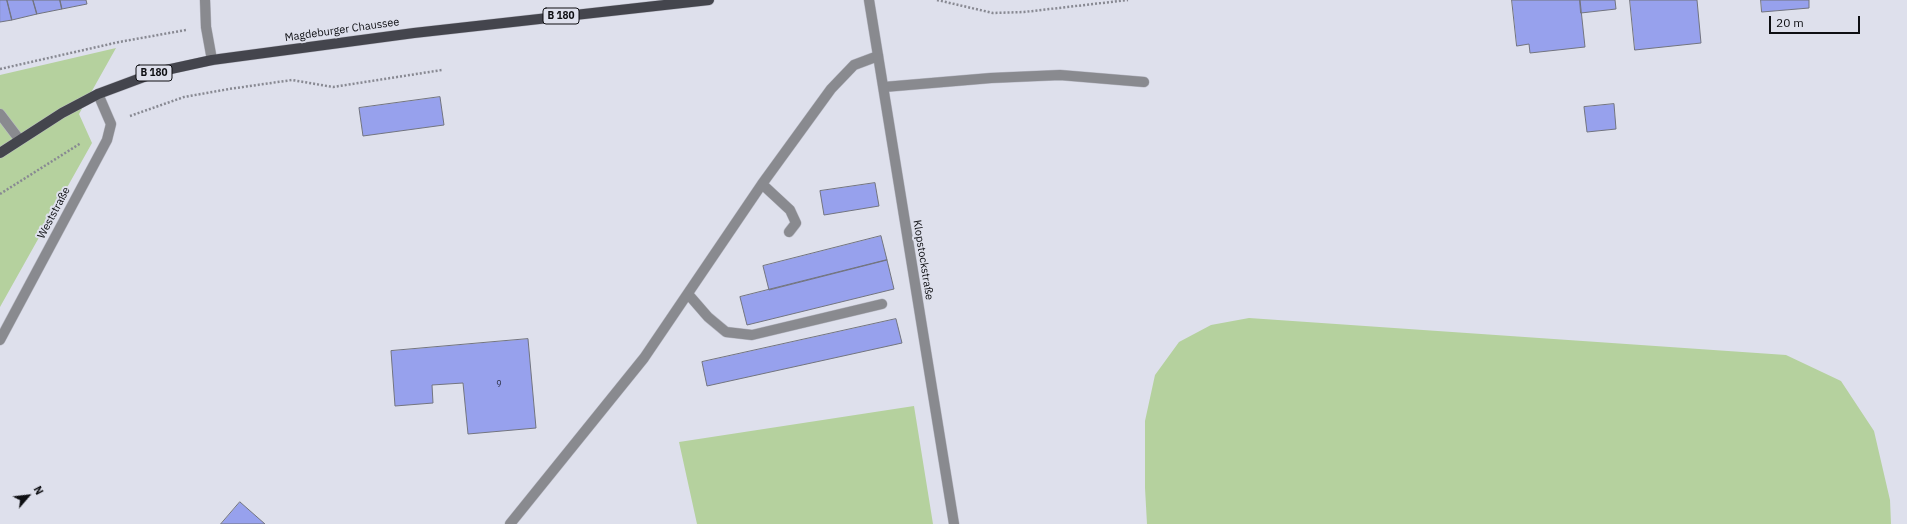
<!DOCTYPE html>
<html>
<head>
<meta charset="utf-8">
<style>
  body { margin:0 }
  #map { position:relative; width:1907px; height:524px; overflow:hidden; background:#dee0ec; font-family:"IBM Plex Sans",sans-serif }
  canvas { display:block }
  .north { position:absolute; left:8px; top:476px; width:40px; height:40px; -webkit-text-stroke:3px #dee0ec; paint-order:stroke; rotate:62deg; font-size:11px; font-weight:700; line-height:16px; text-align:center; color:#0e0f13 }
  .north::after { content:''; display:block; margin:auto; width:14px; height:18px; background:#0e0f13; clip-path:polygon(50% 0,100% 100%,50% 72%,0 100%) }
  .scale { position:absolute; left:1769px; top:16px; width:91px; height:18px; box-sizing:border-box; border:2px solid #0e0f13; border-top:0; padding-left:5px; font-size:12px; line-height:14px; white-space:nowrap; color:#0e0f13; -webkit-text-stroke:3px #dee0ec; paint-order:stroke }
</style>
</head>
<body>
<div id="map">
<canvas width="1907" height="524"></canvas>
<div class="north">N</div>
<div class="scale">20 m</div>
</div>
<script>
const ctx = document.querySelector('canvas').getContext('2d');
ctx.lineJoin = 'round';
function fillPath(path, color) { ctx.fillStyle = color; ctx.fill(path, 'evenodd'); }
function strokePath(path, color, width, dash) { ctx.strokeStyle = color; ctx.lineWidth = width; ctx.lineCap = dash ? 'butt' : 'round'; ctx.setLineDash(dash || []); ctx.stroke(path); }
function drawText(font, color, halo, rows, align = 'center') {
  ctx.font = font + ' "IBM Plex Sans",sans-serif'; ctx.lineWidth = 4; ctx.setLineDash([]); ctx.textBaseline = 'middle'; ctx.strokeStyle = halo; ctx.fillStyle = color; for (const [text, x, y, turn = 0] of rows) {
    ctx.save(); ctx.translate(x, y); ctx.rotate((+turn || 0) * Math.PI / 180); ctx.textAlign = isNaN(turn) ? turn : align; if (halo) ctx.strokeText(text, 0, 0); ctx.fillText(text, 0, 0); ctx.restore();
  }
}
fillPath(new Path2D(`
  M116 48 79 114 92 143 0 307V75Z
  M1249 318 1786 355 1841 381 1874 431 1890 500 1891 524H1147L1145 488V421L1155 375 1179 342 1211 325Z
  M914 406 933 524H697L679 442Z`), '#b5d19e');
const building = new Path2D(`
  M0 0H7L12 20 0 22Z
  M7 0H33L37 14 12 20Z
  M33 0H60L62 9 37 14Z
  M60 0H86L87 4 62 9Z
  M1512 0H1580L1585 47 1530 53 1529 44 1517 46Z
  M1580 0H1615L1616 9 1581 13Z
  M1630 0H1697L1701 43 1635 50Z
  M1761 0H1809V8L1762 12Z
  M440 97 444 125 363 136 359 108Z
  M1614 104 1616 129 1587 132 1584 107Z
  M875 183 879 206 824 215 820 191Z
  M881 236 887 260 769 290 763 266Z
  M887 260 894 289 747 325 740 297Z
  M896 319 902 343 707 386 702 362Z
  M528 339 536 428 468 434 463 383 432 385 433 403 395 406 391 351Z
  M240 502 265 524H221Z`);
fillPath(building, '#97a1ed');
strokePath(building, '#72747f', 1);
const service = new Path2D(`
  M884 87 991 78 1060 75 1144 82
  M0 114 19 139
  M762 184 790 210 796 223 789 232
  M688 294 708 317 726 332 752 335 882 304
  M510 524 644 358 762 184 831 89 854 65 878 56`);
const minor = new Path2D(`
  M205 0 206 27 212 60
  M869 0 954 524
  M0 340 107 140 111 124 98 94`);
const primary = new Path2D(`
  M0 153 62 113 98 94 157 72 212 60 414 33 709 0`);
strokePath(service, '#b9bac5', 11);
strokePath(minor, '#b9bac5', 11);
strokePath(primary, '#b9bac5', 11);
strokePath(new Path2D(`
  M937 0 993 13 1024 12 1128 0
  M0 69 119 42 186 30
  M130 116 184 97 229 89 292 80 333 87 442 70
  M0 194 81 143`), '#888992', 2.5, [2, 2]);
strokePath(service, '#898a8f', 10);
strokePath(minor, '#898a8f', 10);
strokePath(primary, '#44454d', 10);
drawText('9px', '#30344a', null, [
  ["9",499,384]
]);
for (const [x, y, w] of [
  [561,16,36],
  [154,73,36]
]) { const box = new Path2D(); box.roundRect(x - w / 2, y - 8, w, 16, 3); ctx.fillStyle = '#dee0ec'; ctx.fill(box); strokePath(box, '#0e0f13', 1); }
drawText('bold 10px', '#0e0f13', null, [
  ["B 180",561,16],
  ["B 180",154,73]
]);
drawText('11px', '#0e0f13', '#dee0ec', [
  ["Magdeburger Chaussee",342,30,-8],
  ["Weststraße",54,213,-62],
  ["Klopstockstraße",923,260,81]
]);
</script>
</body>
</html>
